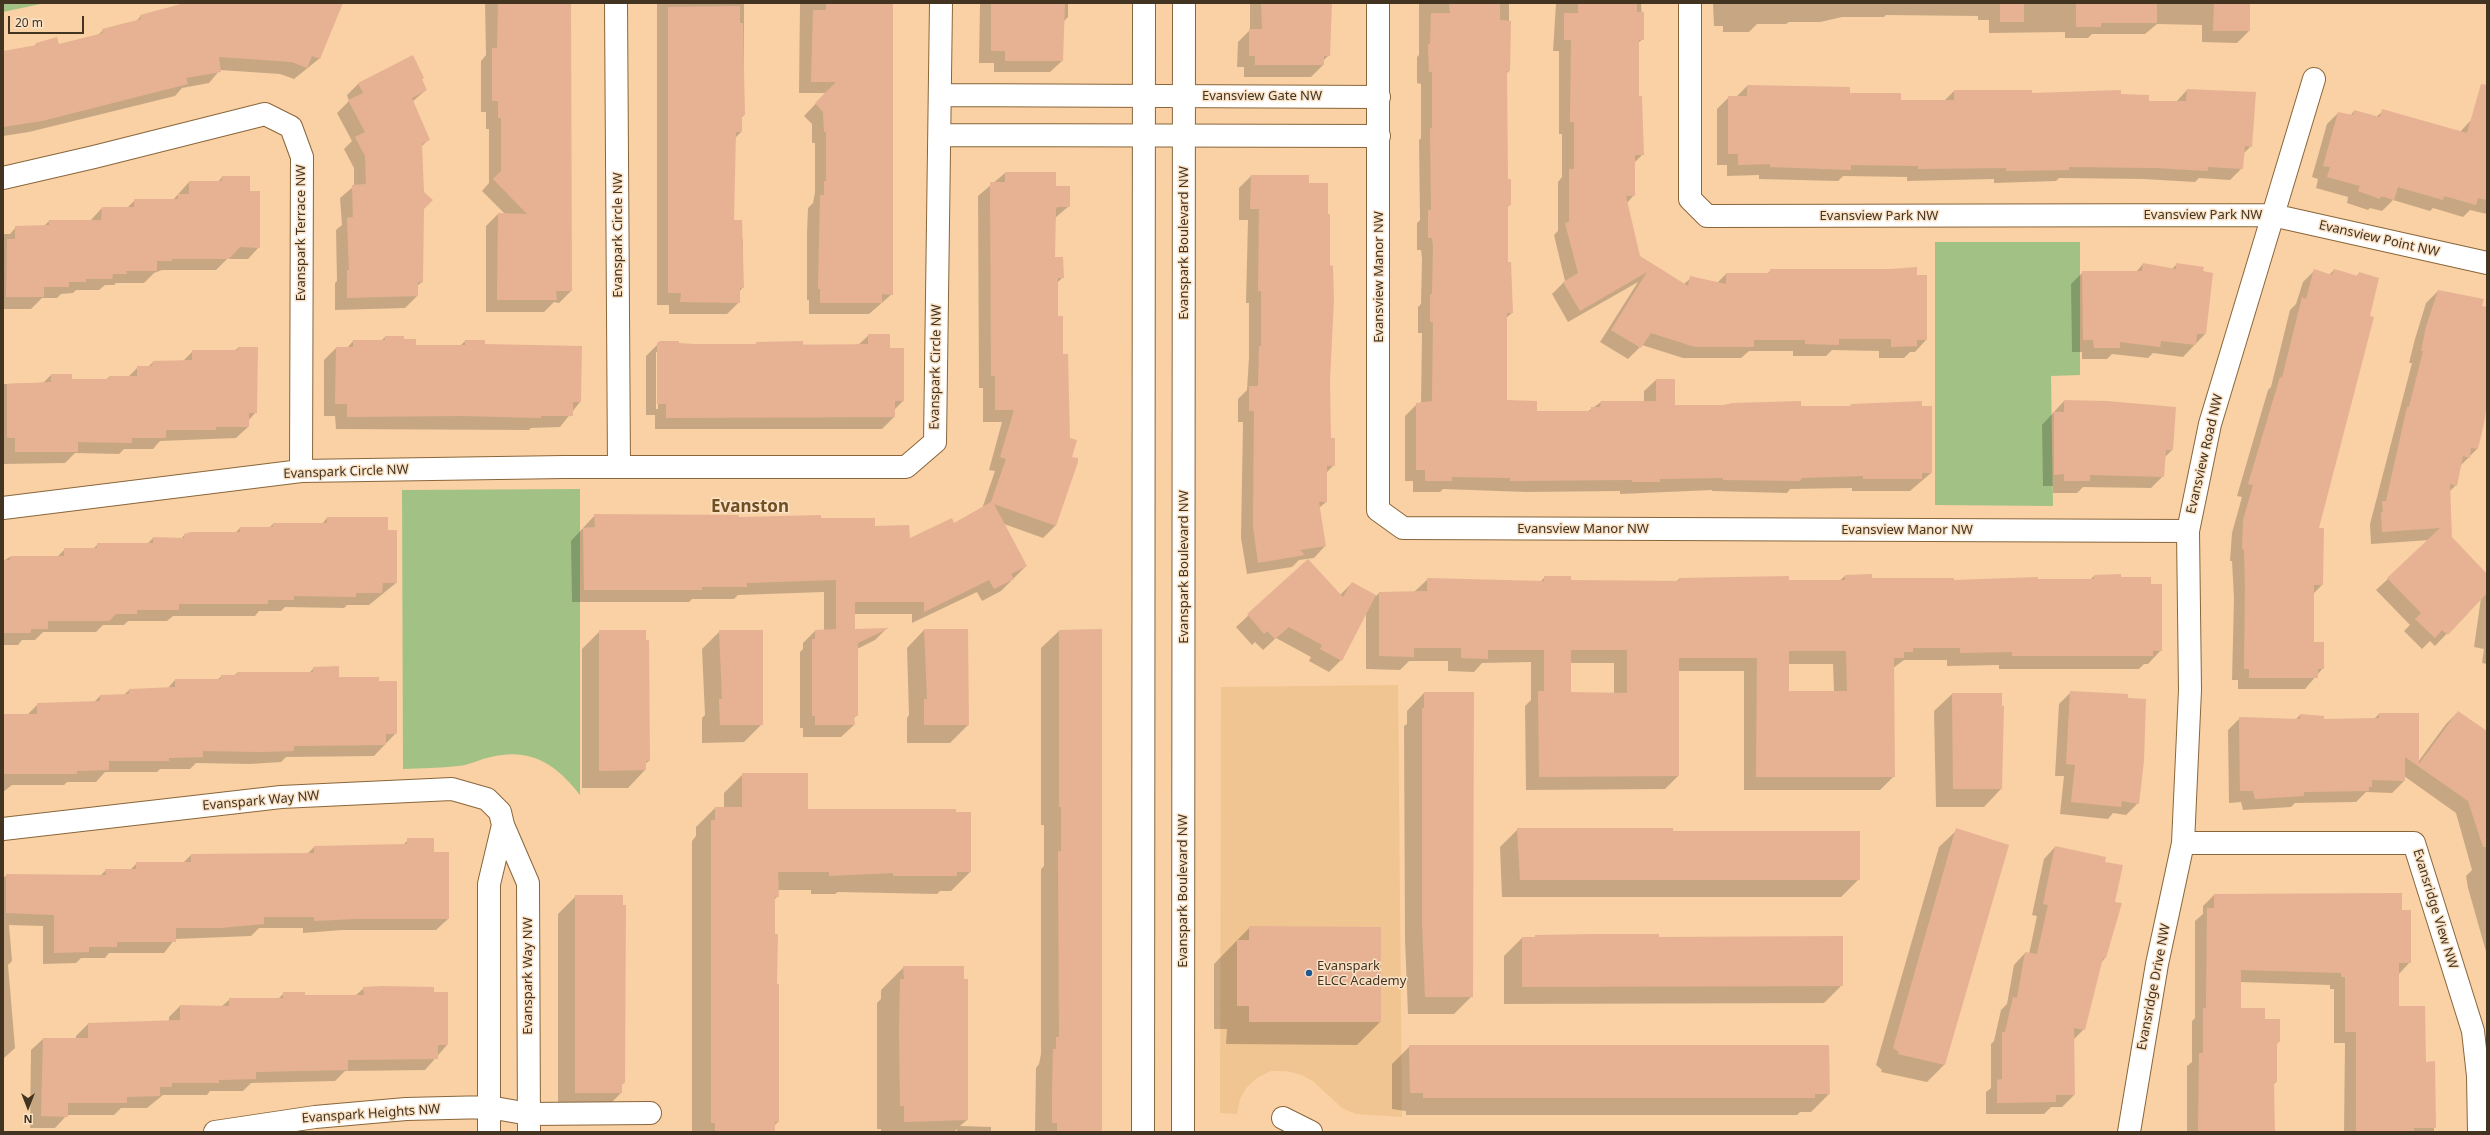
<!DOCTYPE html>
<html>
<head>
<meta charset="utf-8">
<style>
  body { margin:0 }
  #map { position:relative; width:2490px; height:1135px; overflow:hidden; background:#f9d1a4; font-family:"Noto Sans",sans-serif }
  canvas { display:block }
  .frame { position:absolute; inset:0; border:4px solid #433421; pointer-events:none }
  .north { position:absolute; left:8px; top:1087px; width:40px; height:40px; -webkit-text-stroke:3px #fae2c7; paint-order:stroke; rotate:180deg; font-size:11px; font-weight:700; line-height:16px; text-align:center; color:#433421 }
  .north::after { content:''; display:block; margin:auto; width:14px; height:18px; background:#433421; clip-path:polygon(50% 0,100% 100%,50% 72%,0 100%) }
  .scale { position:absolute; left:8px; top:16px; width:76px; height:18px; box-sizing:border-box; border:2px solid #433421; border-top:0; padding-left:5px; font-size:12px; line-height:14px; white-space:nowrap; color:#433421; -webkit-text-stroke:3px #fae2c7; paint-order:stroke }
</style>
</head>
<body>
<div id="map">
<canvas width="2490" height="1135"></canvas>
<div class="frame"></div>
<div class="north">N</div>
<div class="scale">20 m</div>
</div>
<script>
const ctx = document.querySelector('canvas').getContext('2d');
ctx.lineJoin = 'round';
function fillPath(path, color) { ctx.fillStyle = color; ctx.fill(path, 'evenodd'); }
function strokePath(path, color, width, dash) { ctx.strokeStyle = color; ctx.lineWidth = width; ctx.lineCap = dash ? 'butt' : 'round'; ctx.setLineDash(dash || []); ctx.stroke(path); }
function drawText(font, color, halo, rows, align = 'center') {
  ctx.font = font + ' "Noto Sans",sans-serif'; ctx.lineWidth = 3; ctx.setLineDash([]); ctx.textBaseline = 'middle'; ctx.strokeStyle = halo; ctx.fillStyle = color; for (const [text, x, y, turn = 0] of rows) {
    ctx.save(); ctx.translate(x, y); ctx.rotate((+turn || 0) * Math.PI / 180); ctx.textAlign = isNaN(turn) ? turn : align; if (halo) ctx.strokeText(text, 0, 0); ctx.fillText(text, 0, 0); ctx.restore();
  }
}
fillPath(new Path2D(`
  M1398 685 1402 1117 1356 1114 1342 1108 1314 1082 1302 1075 1286 1071H1271L1257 1078 1246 1088 1240 1099 1237 1114 1220 1113 1221 687Z`), '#f1c591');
fillPath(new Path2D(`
  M3 3H45L3 12Z
  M1935 242H2080V375L2051 376 2053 506 1935 505Z
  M580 489V795C557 765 531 747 491 757 480 759 470 765 458 766 440 768 421 768 403 769L402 490Z`), '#a2c285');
fillPath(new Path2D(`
  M182 3H333L320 58 294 79 280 74 220 70 209 83 182 88 175 96 29 132 3 136V52L33 47 37 43 58 45 98 35 103 30 135 22 141 16 179 6Z
  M485 3H569L571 291 559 303 554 302 544 312H486V226L498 214H505L482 191 489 183V129H486V112H481V61L486 55Z
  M657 3H744V115L741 118V132L735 138 733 221 743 240V287L739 292V302L727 314H669V305H657Z
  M800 3H892V294L869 314H809V300H807V233L808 208 813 203 815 192V143H812V124L804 116 826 93H799Z
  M980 3H1068V17L1064 21 1062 61 1050 72H994V63H979Z
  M1250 3H1331L1329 55 1323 61V65L1311 77H1244V67H1237L1238 42 1250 30Z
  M1419 3H1509V71L1506 74 1507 180 1510 205 1507 207V263H1510L1512 313 1506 318V401L1536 412H1587L1601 402H1644V391L1656 380 1674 406 1849 407 1851 405 1931 473 1910 491H1852V488L1790 489 1787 493 1712 491V490L1620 494V491L1526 492 1443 489 1440 492H1413V481H1405V416L1417 404 1421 403 1422 333H1418V307L1421 304 1422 259 1421 250H1417V223L1420 220 1419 140 1421 138V84L1417 83V57L1419 55Z
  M1556 3H1641L1643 39 1638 43V97L1643 154 1634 163V195L1627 203 1639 256 1684 284 1691 278 1717 283 1726 274H1767L1771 270 1926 340 1915 352H1910L1904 358H1879V351L1832 350 1826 356H1793V351H1749L1741 358H1683L1642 345 1628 359 1600 342 1638 282 1568 322 1552 294 1565 281 1554 235 1558 231V182L1562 177V134H1559V51H1553Z
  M1713 3H2249V31L2237 43 2202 42V25L2157 24 2145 34H2092L2088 38H2065V32L1989 33V20H1978V16L1886 15 1884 17H1842L1820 22H1789L1786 24H1757L1749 32H1723V26H1714Z
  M412 56 426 90 412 102 428 140 421 147 422 282 417 286V296L405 308 335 310V283L337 281 336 230 342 225 340 198 354 186V168L344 149 352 141 337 113 349 101 347 95 358 84Z
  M1747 86 1849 94 1900 101H1944L1954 91 2120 95 2148 102H2176L2187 90 2251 146 2243 154 2242 168 2230 180 2199 178 2195 182 2143 179 2059 178 2056 181 1994 183V179L1907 181V177L1843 176 1838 181 1759 179V175L1727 176V165H1717V109L1729 97H1736Z
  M2354 111 2376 117 2383 111 2460 132 2472 119 2487 123V214L2470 210 2463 217 2433 208 2430 211 2393 200 2382 211 2370 208 2368 210 2347 203 2348 197 2316 188 2318 179 2312 177 2327 124 2338 113 2350 116Z
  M1005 173 1055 187 1069 206 1055 218 1054 258 1063 277 1057 283V317L1062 355 1071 458 1077 461 1055 526 1043 538 1004 524 1026 566 1001 591 982 601 977 592 912 623V614H854V630L886 629 875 640 857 649V715L853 719 854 725 841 737H803V728H800V652L803 649V643L815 631H824V592L738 595 734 599H692L689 602H572L571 541 595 515 820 519 874 527 909 540 953 524 982 509 995 471 989 470 1002 422H983V388H979L978 196Z
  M1251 176H1308L1329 380 1330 439 1334 465 1326 473V502L1319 508 1325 546 1314 558 1299 560 1292 567 1247 574 1241 538 1243 422H1238V399L1247 390 1249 357V303H1246L1248 220H1239V188Z
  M222 177 248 192 259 247 248 259H227L216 270H162L154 273 144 283H116L114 285H105L99 290H76L73 293 61 294 57 298H42L31 309H3V234H10L16 227 44 226 49 221H90L102 208H127L135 200H173L189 182H218Z
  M2143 264 2172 269 2177 264 2212 274 2205 334 2183 357 2153 353 2148 358 2112 354 2107 359H2082V352H2072L2071 284 2083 272H2136Z
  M2315 270 2329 275 2334 270 2356 277 2359 273 2318 529 2322 585 2313 594V643L2323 668 2305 689H2238V680H2232L2234 598 2232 561H2230L2232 533 2242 497 2237 496 2268 390 2271 387 2290 310 2296 304 2303 282Z
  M2438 291 2487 308V400L2477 449 2460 466 2456 485 2449 492 2451 537 2487 577V664L2482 663 2484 649 2474 647 2481 598 2435 646 2430 641 2422 649 2404 631 2410 625 2376 590 2430 540 2371 544 2370 524 2412 363H2409L2415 339 2426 303Z
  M869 335 889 349 903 401 894 410V417L882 429H655V415H646V356L658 344 858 345ZM656 352H658V409H656Z
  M385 337 403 340 414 346H460L465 341 484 345 580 402 560 427 531 428 529 430 336 429 335 416H324V360L336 348H347L353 341H381Z
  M238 348 256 412 248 421V427L236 438 160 441 153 449H124L119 454 75 453 65 463 3 464V384L43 383 51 375 71 380H106L109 377H128L138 367H148L153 362 183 361 193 351H234Z
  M2064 401 2172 450 2164 458 2163 476 2151 488 2083 487 2077 493H2053V486H2043L2042 425Z
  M327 518 387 531 396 583 369 605H347L344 608 285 607 281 611H259L255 616H173L167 621H128L124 625H103L96 632H43L35 640H22L18 645H3V561L10 557H57L65 549H93L98 544H147L153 538 181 539 185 534 235 533 240 528H269L273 524H322Z
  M1308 560 1340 595 1352 583 1376 596 1379 593 1414 592 1428 579 1540 582 1545 577 1570 581 1676 582 1679 579 1839 581 1845 576 1871 575V579L1953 581 2090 580 2094 576 2120 578 2161 650 2148 664H2144L2139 669H1999V665L1947 666V660H1904L1893 668 1894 776 1880 790H1744V671H1678V776L1665 789 1526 790 1525 706 1531 700V662L1482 663 1474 672 1448 671V661H1409L1400 670 1366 669V612L1341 660 1329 672 1309 661 1311 657 1276 638 1263 650 1255 642 1252 645 1236 627ZM1570 663H1614V693H1570ZM1788 664H1833L1834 692H1788Z
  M924 630 968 725 950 743H907V718L909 715 907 648Z
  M1101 630V1132H1035L1036 1068 1039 1064 1041 1054V869L1044 866V825H1041V648L1059 631Z
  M600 631 645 641 649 761 645 764V770L628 788H582V649Z
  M720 631 762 724 744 742 702 743V718L705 715 702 649Z
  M314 668 338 678 378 682 396 733 374 756 286 757 281 762 250 764 196 763 190 769H160L157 772H105L96 782H67L64 785H12L3 792V715H27L38 704 93 703 100 696 124 695 129 690 167 689 175 680H217L222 676H234L237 673H309Z
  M2071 692 2138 803 2126 815 2113 813 2108 819 2060 814 2064 776H2055L2059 704Z
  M1424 693 1472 996 1454 1014H1408L1405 940 1404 726 1407 724V711Z
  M1952 694 2001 789 1984 807H1936L1934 711Z
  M2458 712 2487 733V955L2468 888 2466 876 2472 870 2456 813 2404 776V781L2392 793 2366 792 2356 802 2295 803 2291 807 2243 810 2241 802 2229 803 2228 730 2240 718 2295 720 2300 715 2323 720 2374 719 2379 714 2418 762 2446 724Z
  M743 774 807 810 970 872 951 891H940L937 894 838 892 835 894H811V890H778V896L774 900V935L776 985H778V1122L774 1126V1132H692V841L696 836V827L715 808H724V793Z
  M1518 829 1859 879 1841 897H1502L1500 847Z
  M1957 830 1944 1065 1927 1082 1881 1072 1882 1070 1876 1065 1939 847Z
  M408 840 433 853 448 919 436 930H342L303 933V928H259L251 936 175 939 164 953H109L105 958H81L76 963 43 964V926L9 925 12 961 8 965 15 1048 3 1059V878L7 875 100 876 106 870H130L137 863H183L191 855 307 854 314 847 403 845Z
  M2055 847 2103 862 2114 903 2121 904 2105 958 2101 963 2084 1029 2073 1040 2074 1095 2062 1107H2051L2044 1114H1986V1092L1991 1088V1044L1994 1041 2001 1010 2007 1004 2014 965 2025 953 2029 954 2037 916 2032 915 2044 859Z
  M2214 895 2401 911 2410 962 2399 974 2398 1008 2425 1063H2434V1132H2344L2345 1043H2334V989H2330V985L2240 982V1009L2279 1041 2276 1045V1082L2273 1085V1132H2187V1066L2192 1062V1021L2195 1018V921L2203 914V906Z
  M576 896 624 1083 621 1085V1093L603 1111 558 1110V914Z
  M1250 927 1380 1022 1357 1045 1226 1044 1227 1029H1214V964Z
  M1536 936 1658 938 1842 985 1824 1003 1504 1004V956L1522 938H1533Z
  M904 967 963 980 967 1120 960 1126 991 1127V1132H957V1129L954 1132H881V1129H877V1003L881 999V990Z
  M364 988 447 993V1045L425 1070 345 1071 335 1081 251 1083 243 1091H210L207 1095H163L147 1108H121L114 1115H67L55 1128H30L31 1050 43 1039H76V1036L88 1024 169 1021V1017L180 1006H222L230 999H278L284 993 304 996H355Z
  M1410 1046 1829 1094 1811 1112H1800L1797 1115H1406V1111L1392 1109V1064Z`), '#0003');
fillPath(new Path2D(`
  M185 3H343L320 59 312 56 307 68 292 62 219 57 221 72 186 78 188 84 42 121 3 127V51L37 45 36 43 57 37 59 44 103 33 102 29 141 19 140 15Z
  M498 3H571L572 291H556L557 300H497L498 213 527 214 493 179 501 171V118H498V101H492V48H497Z
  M826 3H893V295L882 294V303H820V289H818L820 195H824V181H826V132H824L823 112 815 103 836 82H811L813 10H826Z
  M991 3H1065L1063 61H1005V51H991Z
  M1261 3H1332L1330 56H1324V65H1255V56H1249V29H1262Z
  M1449 3H1500V20L1511 21 1510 71H1507L1508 179H1511V205H1508V262H1511L1513 313H1507V400L1537 401V411H1591V407H1600L1601 401H1656V379H1675V405H1723L1732 403 1801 401V406H1851V404L1922 401V406H1932V473H1922V479H1863V476L1802 478 1800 481 1723 480V478L1660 479V482H1632V480L1510 481V478L1452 477V481H1425V470H1416V403L1432 401 1433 322H1430V294H1432L1433 247 1432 238H1428V210H1431L1430 128H1432V72H1429L1428 44H1430L1431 13H1450Z
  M1578 3H1637V12H1644V40H1639V96H1642L1644 155H1635V196H1626L1640 256 1688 286 1690 276 1726 284V273H1770V269H1890L1917 267V275H1927V340H1917V346L1891 347V339H1839V345L1805 344V340H1754V347H1695L1651 333 1641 348 1611 330 1647 272 1580 311 1563 282 1578 273 1565 223 1569 222V169H1574V122H1570L1571 40H1564V13H1578Z
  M2000 3H2024V22H2000Z
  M2076 3H2157V23H2101V27H2076Z
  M2214 3H2250V31H2213Z
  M740 6V23H743L745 115H742V132H736L734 220H742L744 288H740V303L680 302 681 293H668V7Z
  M413 55 424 78 422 79 427 90 412 98 430 140 422 144 424 192 433 200 424 209 423 282H418V296L347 298V270H349L347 218 353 217 352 185 366 184 365 156 355 137 365 132 348 100 363 93 358 83Z
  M2481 84 2487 85V200L2478 198 2476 205 2444 196 2443 200 2398 187 2394 200 2381 196 2380 199 2358 191 2360 186 2327 177 2330 167 2323 166 2338 112 2353 115 2354 110 2380 117 2382 109 2467 133Z
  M1747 85 1850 87V93H1901V100H1954V90H2032V93L2121 90V94L2149 95V101H2186L2187 89 2256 92 2252 147 2245 146 2243 169 2208 167V171L2156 168 2069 167V170L2006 171V168L1918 169V166L1851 165V170L1770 167V164L1738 165V154H1728V96H1747Z
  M1005 172H1056V186H1070V207H1057L1056 209 1055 257H1063L1064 278H1058V316H1063V354H1068L1070 438 1077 440 1072 457 1078 458V462L1056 526 994 504 1027 566 1011 574 1014 579 994 589 989 580 924 612V602H855V629L889 628 858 643V716H854L855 725H815V716H812V639H815V630L836 629V580L747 583V587H702V590H584L583 528 595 527 594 514 739 515V517L821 515V518H875V526L909 525 910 538 952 518 954 523 991 502 1006 459 1000 457 1014 410H995V376H991L990 182H1005Z
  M1251 175H1309V183H1328V214H1330V265L1333 266 1334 300 1330 380 1331 438H1335V466H1327V502H1319L1326 546 1300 550 1305 555 1258 563 1253 526 1254 411H1249V386H1258L1259 346H1261V291H1258L1259 209H1250Z
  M222 176H250V191H260V248L240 247 229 259H172V261H157V271H126L127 274H113L112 279H86V282H69V287H44V297H6L7 239H15V226L49 225V220H101L102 207H134V199H178V194H189V181H222Z
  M2143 263 2176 269V263L2204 267 2203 271 2213 273 2206 334H2197L2196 345 2161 341 2160 347 2120 342V348H2094L2093 340H2083L2082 271H2142Z
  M2314 269 2332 275 2334 269 2358 276 2359 272 2379 278 2370 316 2374 317 2319 528H2324L2323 585H2314V642H2324V669H2318V678H2249V669H2244L2245 586 2244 550 2242 549 2243 520 2253 485 2248 484 2280 377 2282 378 2302 297 2306 299Z
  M2438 290 2484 299 2482 306 2487 307V403L2484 424 2478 449 2471 448 2470 458 2463 456 2457 486 2450 484 2452 537 2487 574V593L2448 635 2442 630 2435 638 2415 619 2421 613 2387 578 2440 528 2382 532 2381 512H2383L2382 501H2386L2407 407H2409L2423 351H2421L2426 327Z
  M868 334H890V348H904V401H895V417L666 418V404H657V343L660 341H679V343L695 344H756V342L803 341V345L868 344Z
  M385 336H404V339H416V345H465V340H485V344L582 346 581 402H573V416H541V418L462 416 347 417V404H335L336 347H353V340H385Z
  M238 347H258L257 413H249V427H216V430H166V438H132V443L78 442V452H15V438H7V384L51 382V374H72V379H109V376H137V366H152L153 361 192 360V350H238Z
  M2064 400 2107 401 2176 407 2173 450H2166L2164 477 2090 475V481H2064V474L2054 475V412H2064Z
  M327 517H388V530H397V583H383L382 593H356V597L294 596V600H268V604H179V610H137V614H116L109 621H48V629H31V633H3V560H10V556H64V548H97V543H153V537L184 538V534L191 532H240V527H273V523H327Z
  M1308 559 1343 597 1352 582 1376 595 1342 661 1320 649 1322 645 1289 627 1275 639 1267 631 1264 634 1247 614Z
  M1872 574V578H1954V580L2038 577V579H2094V575L2121 574V577H2151V584H2162V651H2153V656H2012V652L1960 653V648H1913V652H1904V658H1894L1895 777H1756L1757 658H1679V776L1539 777 1538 691H1544V650H1488V659L1461 658V648H1414V657L1379 656V592L1427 591V578L1544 581V576H1571V580L1679 581V578L1789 576V580H1845V575ZM1571 650H1627V693L1571 692ZM1789 651H1846L1847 691H1789Z
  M924 629H968L969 725H924V699H927Z
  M1102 629V1132H1057V1123H1052V1094L1053 1049H1056V1037H1059L1058 851H1061V807H1059V630Z
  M599 630H646V640H649L650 761H646V770L599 771Z
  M719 630H763V725H720L719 699H722Z
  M339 666V677H379V681H397V734H386V745L294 746V751L262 752 203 751V757L169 758V761H109V770L77 771V774H3V714H37V703L100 701V695L129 694V689L175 687V679H221V675H237V672H313V667Z
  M2070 691 2128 694V698L2146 699 2144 761 2139 804 2122 801 2121 807 2071 802 2075 765 2066 764Z
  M1424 692H1474L1473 997H1425L1422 922V708H1424Z
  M1952 693H2002V706H2004L2002 789H1953Z
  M2458 711 2487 731V847H2483L2468 801 2405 757V781L2372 780V787H2369V791L2304 792V796L2255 799 2253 791H2240L2239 717 2300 719V714L2324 716V719L2379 718V713H2419V764Z
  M742 773H808V809H956V812H971V872H957V876H893V873L829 876V872H778L779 897H775V934H778L777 984H779V1122H775V1132H715V1123H711V820H715V807H742Z
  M1517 828H1673V831H1860V880H1520Z
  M1956 828 2009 845 1945 1065 1898 1054 1899 1052 1893 1048Z
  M407 838H434V852H449V919H354L314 921V917H264V924L220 928H176V942H117V947H89V952L54 953V915L6 913V874L106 875 105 869H136V862H191V854L314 853V846L407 844Z
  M2055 846 2106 857 2105 862 2123 865 2115 902 2122 903 2106 958H2103L2085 1030 2074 1028 2075 1095H2056V1102L1997 1103V1080L2002 1079V1032H2005L2013 997 2017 998 2025 952 2037 954 2048 905 2043 904Z
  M2402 893V910H2411V963H2399V1006H2425L2426 1062 2435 1061 2436 1128H2414V1132H2356V1032H2345V977H2341V973L2241 970V1008H2265V1019H2280V1042H2277V1082H2274L2275 1132H2198L2199 1053H2203V1008H2206L2207 908H2214V894Z
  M575 895H623V905H626L625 1083H622V1093H575Z
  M1249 926 1381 927V1022H1249V1006H1237V940H1249Z
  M1595 934H1659V937L1843 936V986L1522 987V937H1535V935Z
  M903 966H964V979H968V1120L904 1122V1106H900L899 1030 900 979H904Z
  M382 986 434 987V992H448V1045H438V1059L348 1060V1070L256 1072V1079L219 1080V1083H172V1087H160V1096L127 1097V1103H68V1117L41 1116 43 1038H88V1023L180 1020V1005L229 1006V998H283V992H305V995H364L363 987Z
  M1409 1045H1829L1830 1094H1815V1098H1423V1093H1410V1091Z`), '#e7b294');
const minor = new Path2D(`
  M616 3 619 467
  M1378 3V510L1403 528 2188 531
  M1690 3V199L1707 216 2272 215 2487 263
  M940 95 1379 97
  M940 135 1379 136
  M3 178 94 157 265 114 291 127 302 157 301 471
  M3 508 301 471 564 467H906L935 442 941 3
  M3 829 281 797 452 789 487 799 500 812 503 825 528 883 529 1132
  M2183 843H2414L2473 1031 2478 1076 2479 1132
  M1283 1118 1311 1132
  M215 1132 315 1117 406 1109 489 1107 529 1114 650 1113
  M489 1132V884L503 825
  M2129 1132 2157 964 2183 843 2190 690 2188 531 2210 424 2314 79`);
const tertiary = new Path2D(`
  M1143 1132 1144 3
  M1183 1132 1184 3`);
strokePath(minor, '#89663b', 24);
strokePath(tertiary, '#89663b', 24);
strokePath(minor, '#fff', 22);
strokePath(tertiary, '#fff', 22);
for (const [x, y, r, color] of [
  [1309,973,4,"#205991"]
]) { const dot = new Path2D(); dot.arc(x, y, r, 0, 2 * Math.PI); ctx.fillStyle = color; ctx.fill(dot); strokePath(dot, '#fae2c7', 1.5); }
drawText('13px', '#433421', '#fae2c7', [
  ["Evansview Gate NW",1262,96],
  ["Evansview Park NW",2203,215],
  ["Evansview Park NW",1879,216],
  ["Evanspark Terrace NW",301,233,-90],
  ["Evanspark Circle NW",618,235,-90],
  ["Evansview Point NW",2379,239,13],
  ["Evanspark Boulevard NW",1184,243,-90],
  ["Evansview Manor NW",1379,277,-90],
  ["Evanspark Circle NW",936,367,-89],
  ["Evansview Road NW",2205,454,-77],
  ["Evanspark Circle NW",346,472,-2],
  ["Evansview Manor NW",1583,529],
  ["Evansview Manor NW",1907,530],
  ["Evanspark Boulevard NW",1184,567,-90],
  ["Evanspark Way NW",261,801,-5],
  ["Evanspark Boulevard NW",1183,891,-90],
  ["Evansridge View NW",2435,909,73],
  ["Evanspark Way NW",528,976,-90],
  ["Evansridge Drive NW",2154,987,-79],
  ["Evanspark Heights NW",371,1114,-4]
]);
drawText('13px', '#433421', '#fae2c7', [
  ["Evanspark",1317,966],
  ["ELCC Academy",1317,981]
], 'left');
drawText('bold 17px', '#704f23', '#fae2c7', [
  ["Evanston",750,507]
]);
</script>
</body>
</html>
